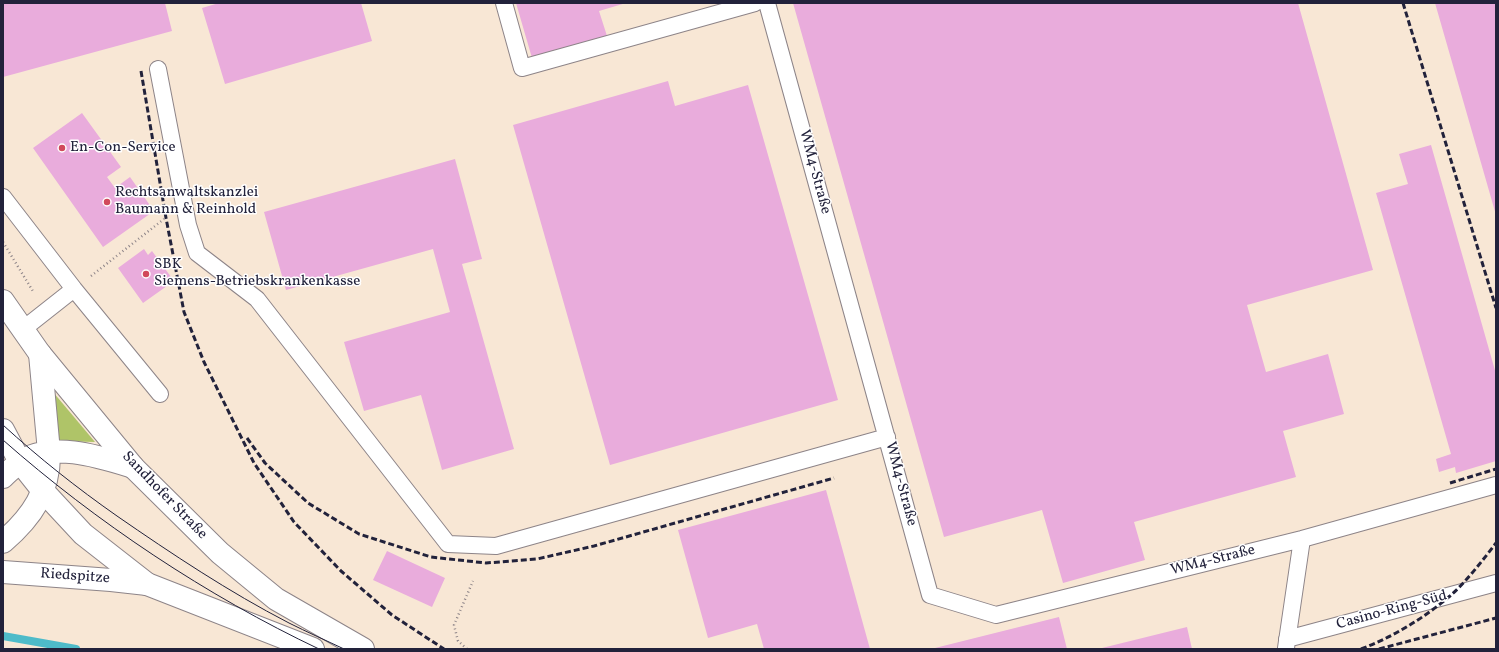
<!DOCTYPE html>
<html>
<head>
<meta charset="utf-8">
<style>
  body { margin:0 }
  #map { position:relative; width:1499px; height:652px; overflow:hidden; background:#f8e7d5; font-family:Vollkorn,serif }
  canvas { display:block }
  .frame { position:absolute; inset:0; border:4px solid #22223b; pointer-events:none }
</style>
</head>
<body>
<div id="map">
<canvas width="1499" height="652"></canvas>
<div class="frame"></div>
</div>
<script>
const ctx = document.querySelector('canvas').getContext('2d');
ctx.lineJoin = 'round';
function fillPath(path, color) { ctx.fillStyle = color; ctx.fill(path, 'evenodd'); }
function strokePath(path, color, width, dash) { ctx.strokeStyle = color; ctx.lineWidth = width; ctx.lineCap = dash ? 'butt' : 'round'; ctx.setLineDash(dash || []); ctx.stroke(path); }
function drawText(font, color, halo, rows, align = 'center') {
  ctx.font = font + ' Vollkorn,serif'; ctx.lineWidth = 3; ctx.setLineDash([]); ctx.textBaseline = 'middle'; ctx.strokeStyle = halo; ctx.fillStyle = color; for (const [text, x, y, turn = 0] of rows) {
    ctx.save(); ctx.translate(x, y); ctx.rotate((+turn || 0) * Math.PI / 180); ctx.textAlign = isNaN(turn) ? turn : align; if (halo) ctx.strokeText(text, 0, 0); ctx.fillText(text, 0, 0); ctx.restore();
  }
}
fillPath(new Path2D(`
  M53 392 95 442 57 441Z`), '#afc468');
strokePath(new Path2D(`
  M3 636 76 649`), '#4ebbc9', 8);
fillPath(new Path2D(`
  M3 3H165L172 31 3 77Z
  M219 3H361L372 41 225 84 202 8Z
  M516 3H626L599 11 607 36 532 58Z
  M793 3H1298L1373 270 1247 305 1266 372 1328 354 1344 414 1283 431 1296 477 1134 522 1145 560 1063 583 1042 510 944 537Z
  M1435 3H1496V215Z
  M668 81 675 106 748 85 838 400 610 465 513 125Z
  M82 113 121 167 107 177 115 188 130 177 154 211 103 247 33 148Z
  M1431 145 1496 374V461L1456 473 1455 467 1439 472 1436 459 1451 454 1376 193 1408 184 1399 154Z
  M455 159 482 259 462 264 514 449 442 470 421 395 364 411 344 342 450 312 433 249 286 290 264 212Z
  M144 249 148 255 152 251 174 281 143 303 118 268Z
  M826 490 870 649H764L757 624 708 638 678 530Z
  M387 551 445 578 432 607 373 580Z
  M1059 617 1067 649H935V648Z
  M1187 627 1192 649H1102V648Z`), '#e9acdc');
const service = new Path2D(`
  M504 3 522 68 755 3
  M767 3 930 595 996 615 1302 539 1496 485
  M158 69 188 225 197 253 257 299 448 544 496 546 887 437
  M3 197 74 289 160 394
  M22 330 74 289
  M1287 639 1496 583
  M1286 648 1302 539`);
const minor = new Path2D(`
  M3 477C8 472 14 467 19 463 50 440 101 457 133 467
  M3 542C32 517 50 491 49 452L40 354
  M3 572 111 580 147 584`);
const tertiary = new Path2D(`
  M3 301 40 354 133 467 220 553 276 599 363 649
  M3 430 20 462 43 491 83 534 147 584 313 649`);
strokePath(service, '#8d8488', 18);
strokePath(minor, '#8d8488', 24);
strokePath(tertiary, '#8d8488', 24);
strokePath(new Path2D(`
  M3 242 34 293
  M91 276 164 219
  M467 649 458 641 454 625 473 581`), '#8d8488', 2.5, [1, 3]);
strokePath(service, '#fff', 16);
strokePath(minor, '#fff', 22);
strokePath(tertiary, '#fff', 22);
strokePath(new Path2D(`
  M3 425C39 458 77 488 117 516 172 554 229 592 289 623 307 632 325 640 344 649
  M3 440C96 522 207 596 319 649`), '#22223b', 1);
strokePath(new Path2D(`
  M1403 3 1496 308
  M141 71 166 218 184 312 204 362 254 463 294 522 341 571 392 615 444 649
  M247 438 265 463 308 503 359 534 431 557 486 563 537 559 594 546 834 478
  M1450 483 1496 469
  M1361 649C1393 637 1424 618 1450 596 1466 582 1483 560 1496 543
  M1379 649 1496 618`), '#22223b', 3, [6, 3]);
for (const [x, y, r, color] of [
  [62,148,4,"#d1495b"],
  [107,202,4,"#d1495b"],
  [146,274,4,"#d1495b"]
]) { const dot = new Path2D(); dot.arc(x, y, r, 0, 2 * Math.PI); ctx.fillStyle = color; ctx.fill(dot); strokePath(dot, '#fff', 1.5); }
drawText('15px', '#22223b', '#fff', [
  ["En-Con-Service",70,148],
  ["Rechtsanwaltskanzlei",115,193],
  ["Baumann & Reinhold",115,210],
  ["SBK",154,265],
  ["Siemens-Betriebskrankenkasse",154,282]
], 'left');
drawText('15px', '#22223b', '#fff', [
  ["WM4-Straße",814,172,75],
  ["WM4-Straße",900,484,75],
  ["Sandhofer Straße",164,496,46],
  ["WM4-Straße",1213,561,-14],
  ["Riedspitze",75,577,4],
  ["Casino-Ring-Süd",1392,611,-15]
]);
</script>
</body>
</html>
